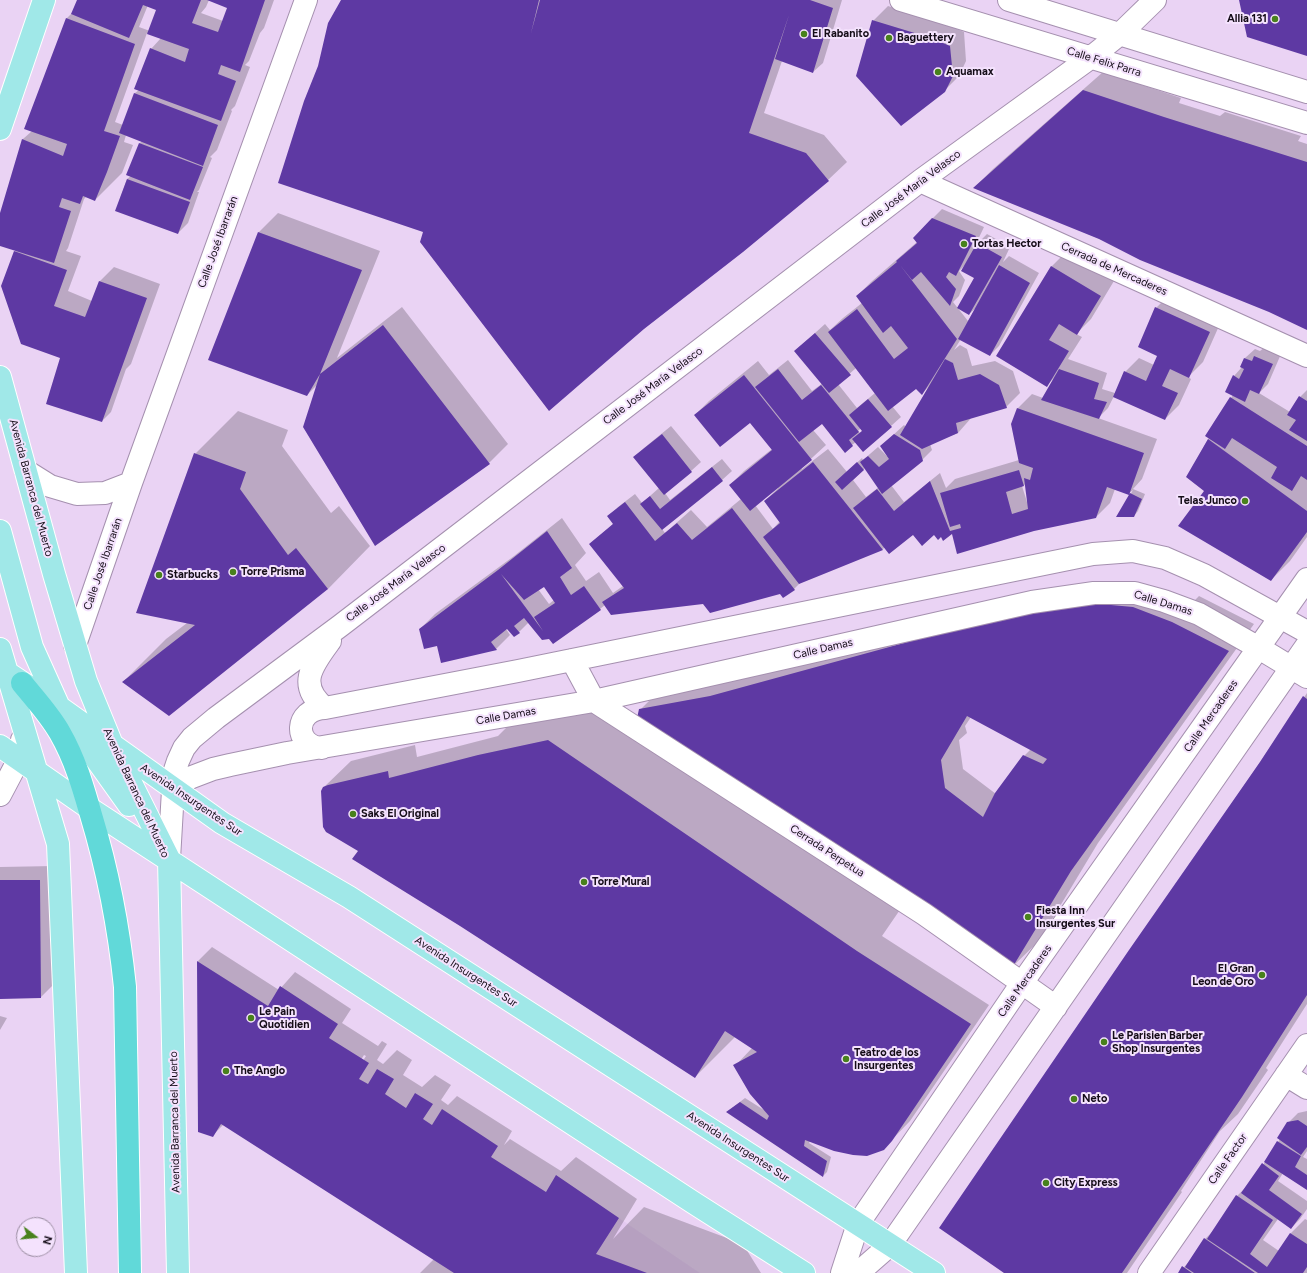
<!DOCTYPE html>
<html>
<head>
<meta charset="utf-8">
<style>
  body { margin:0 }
  #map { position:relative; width:1307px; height:1273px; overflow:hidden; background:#ead3f4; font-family:Figtree,sans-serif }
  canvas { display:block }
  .north { position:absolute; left:16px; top:1217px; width:40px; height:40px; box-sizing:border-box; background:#f4e2fd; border:1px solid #9a8ca1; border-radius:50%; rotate:106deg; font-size:11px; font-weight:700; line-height:16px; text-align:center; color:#140c17 }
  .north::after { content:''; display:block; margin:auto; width:14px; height:18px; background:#48811c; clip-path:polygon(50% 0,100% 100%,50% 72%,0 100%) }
</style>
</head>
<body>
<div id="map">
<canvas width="1307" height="1273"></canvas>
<div class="north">N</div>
</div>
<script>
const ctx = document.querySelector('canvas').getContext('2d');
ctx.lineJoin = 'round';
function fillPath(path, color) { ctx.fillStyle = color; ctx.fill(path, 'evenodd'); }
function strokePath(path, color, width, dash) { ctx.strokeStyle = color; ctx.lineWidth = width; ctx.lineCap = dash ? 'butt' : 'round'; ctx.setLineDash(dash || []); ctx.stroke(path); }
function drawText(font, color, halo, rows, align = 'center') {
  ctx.font = font + ' Figtree,sans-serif'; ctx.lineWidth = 4; ctx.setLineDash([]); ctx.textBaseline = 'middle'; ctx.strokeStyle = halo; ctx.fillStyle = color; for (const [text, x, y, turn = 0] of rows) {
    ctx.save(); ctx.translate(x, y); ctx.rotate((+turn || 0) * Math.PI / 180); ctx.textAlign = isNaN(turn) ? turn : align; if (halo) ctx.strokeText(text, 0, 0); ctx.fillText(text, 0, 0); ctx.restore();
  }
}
fillPath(new Path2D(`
  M619 1218 700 1273H584Z`), '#e4c9f1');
fillPath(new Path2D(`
  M78 0H209L206 7 201 13 223 21 229 7 210 0H274L264 28 260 33 249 61 245 65 250 67 235 106 231 110 232 111 217 150 210 157 212 158 199 190 197 192H199L188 223 178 233 116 210 127 179 131 176 128 174 140 143 142 141 126 135 124 142 133 145 122 173 95 200 86 197 84 199 68 248 66 251 81 256 68 291 92 301 100 281 114 267 160 284 131 364 126 369 111 412 102 421 62 358 15 252 16 250 0 245V216L23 139 32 131V111L67 18 73 12ZM148 5 158 9 150 31 139 27ZM147 33 161 38 151 49 139 90 135 93 123 125 115 122Z
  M343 0H842L823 63 813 72 782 61 764 113 824 135 847 162 828 180 425 231 319 66Z
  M888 6 945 24 964 32 966 61 959 76 944 91 873 21Z
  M1103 72 1181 98 1179 103 1220 116 1225 112 1301 136 1298 141 1307 144V329L1270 311 1100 239 975 187 993 169Z
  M942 209 984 227 975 246 987 234 1010 247 1003 262 1009 256 1039 273 999 346 990 355 961 339 954 350 960 345 967 349 972 366 995 361 1013 371 1020 393 1006 407 972 417 958 433 930 444 932 450 922 460 891 485 904 502 940 473 946 488 955 479 1019 460 1018 408 1032 394 1043 398 1054 378 1047 385 998 355 1052 266 1066 252 1114 281 1091 319 1076 334 1082 337 1068 359 1107 373 1102 389 1115 393 1125 372 1139 358 1154 365 1158 355 1156 308 1170 294 1223 317 1203 362 1188 377 1191 379 1179 405 1165 419 1114 396 1108 408 1098 418 1157 439 1142 479 1133 489 1145 494 1138 511 1134 516H1118L1133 490 1128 494 1115 489 1110 503 1096 517 952 532 941 536 934 534 913 533 885 547 883 549 801 582 794 589 780 593 605 605 600 609 549 638 529 622 519 632 507 627 506 629 510 635 496 649 441 661 438 645 420 629 435 614 514 556 562 518 586 553 575 565 586 581 599 572 613 593 623 586 591 544 614 523 608 517 618 507 635 494 642 503 659 488 635 457 644 448 671 426 701 462 691 471 665 493 670 500 722 459 732 471 722 480 662 529 665 533 691 510 707 527 741 499 730 485 744 471 772 449 750 421 695 415 709 401 758 361 769 375 788 360 812 391 823 383 795 351 825 324 830 330 843 318 862 303 857 296 871 282 917 242 932 219ZM965 265 975 278 969 314 976 308 968 321 953 302 959 296 965 280 959 271ZM856 368 875 393 857 408 838 384ZM929 386 906 427 904 425 891 437 887 456 878 447 863 460 862 458 847 472 828 449 802 469 801 468 826 445 813 430 822 422 852 445 856 442 891 426 901 417 892 406 917 388 922 394ZM861 428 863 430 860 433 858 431ZM865 468 879 487 866 497 853 480ZM1026 484 1028 502H1027L1022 486ZM777 487 778 488 765 501 780 521 773 529 755 505ZM544 585 554 600 549 604 538 589Z
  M278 213 380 251 337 358 402 307 508 444 489 463 318 384 307 395 209 359 259 232Z
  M1265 347 1281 354 1268 384 1259 393 1290 412 1300 397 1307 390V537L1290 561 1271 580 1205 490 1187 477 1231 398 1233 395 1234 376 1242 367H1241L1245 358 1255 349 1260 351Z
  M238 411 288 430 282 446 331 513 339 506 370 546 328 589 123 682 166 639 187 623 195 454Z
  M1093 588 1187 608 1199 596 1254 624 1098 843 1039 941 1012 967 906 901 882 936 989 1005 910 1121 883 1149 834 1150 810 1141 809 1143 831 1157 827 1172 823 1176 732 1108 745 1098 764 1110 735 1066 753 1047 736 1036 695 1077 359 850 324 787 351 761 415 745 417 757 498 736 528 706 597 692 638 720 640 710 667 683ZM971 717 1031 749 1024 756 996 794 963 769 959 740 967 733 965 726Z
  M1307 693V1004L1266 1068 1268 1070 1238 1114 1220 1131 1181 1191 1182 1192 1127 1273H1006L1228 809Z
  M54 866 55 983 41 997 0 998V867Z
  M212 947 279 990 295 972 351 1009 342 1023 378 1046 382 1041 387 1044 377 1060 383 1064 397 1050 412 1060 403 1075 422 1087 435 1075 451 1085 441 1100 448 1105 457 1096 512 1131 504 1145 510 1139 561 1171 576 1157 637 1199 613 1239 644 1207 743 1244 761 1273H420L434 1259 224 1124 212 1136 199 1131 198 961ZM364 1055 366 1056 304 1153H302Z
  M0 1016 7 1018 0 1030Z
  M1307 1111V1151L1303 1157 1307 1159V1189L1283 1173 1278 1181 1307 1201V1209L1300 1219 1291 1228 1278 1219 1263 1240 1279 1251 1291 1233 1305 1219 1307 1220V1273H1179L1192 1258 1205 1239 1214 1230 1237 1196 1249 1184 1265 1162 1280 1139 1288 1123 1298 1113Z`), '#0003');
fillPath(new Path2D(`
  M77 0H201L192 23 218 32 227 8 207 0H265L240 72 221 65 218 74 236 81 221 121 134 89 150 48 185 62 189 49 147 34 156 10 143 5 129 38 71 14Z
  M341 0H539L531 33 540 0H810L833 8 813 73 775 59 789 15 749 133 806 153 829 181 743 252 644 329 549 411 420 242 423 232 278 183 304 101 318 66 328 23Z
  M1239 0H1307V56L1247 37Z
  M66 18 135 44 104 131 120 136 107 172 95 201 83 196 80 204 62 198 59 207 71 211 54 263 0 246V213L22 139 63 156 67 144 24 129Z
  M872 20 931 38 950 46 953 76 945 92 901 126 856 76Z
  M1083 90 1164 117 1307 162V330L1269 312 1140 260 1099 239 973 188Z
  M134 93 218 125 203 166 119 133Z
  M139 143 203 167 190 200 126 175Z
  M127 179 190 202 178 234 115 211Z
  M932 218 976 236 956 276 949 272 946 277 956 289 950 306 921 272 912 280 900 265 957 339 922 395 916 389 888 411 828 332 857 309 894 359 908 348 891 326 883 333 856 296 897 262 896 261 917 243 913 238Z
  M258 232 362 270 320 374 383 325 490 464 375 546 303 427 320 374 307 396 208 360Z
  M977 243 1002 257 969 315 957 308 974 278 961 271Z
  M14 251 67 270 54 306 85 317 99 281 147 298 102 422 46 404 60 358 21 344 1 286Z
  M999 265 1030 283 990 356 958 339Z
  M1051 266 1101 296 1077 335 1059 324 1049 340 1069 351 1047 387 996 356Z
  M1155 307 1210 332 1189 378 1170 369 1162 386 1178 393 1165 420 1113 397 1124 371 1146 381 1157 356 1138 347Z
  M815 333 851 375 829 393 794 351Z
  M1254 356 1273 364 1259 394 1250 390 1245 402 1225 392 1233 375 1239 379 1244 369 1240 367 1244 358 1252 361Z
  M945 359 953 363 958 380 980 374 999 385 1007 408 956 423 958 433 922 449 900 435Z
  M778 369 802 400 821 385 859 432 849 440 853 446 845 453 822 424 799 442 755 387Z
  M1059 369 1099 383 1094 399 1107 402 1099 419 1041 400Z
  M744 375 812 460 750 511 729 485 772 450 750 423 720 447 694 415Z
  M1299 396 1307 401V441L1289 430 1296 420 1287 415Z
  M1230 397 1307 446V480L1301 476 1292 491 1271 478 1277 467 1232 438 1225 449 1205 436Z
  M868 399 892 427 863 452 852 439 862 431 849 415Z
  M1017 408 1144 453 1129 495 1107 487 1096 518 1034 531 957 554 952 534 943 541 941 537 938 540 934 535 922 546 913 535 889 554 853 508 877 489 894 511 930 481 950 531 961 528 960 524 950 527 940 493 1019 470 1024 486 1006 492 1012 514 1028 509 1024 478 1030 480 1033 468 1019 463 1011 424Z
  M662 434 692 472 664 495 633 457Z
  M894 434 920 450 923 461 882 494 860 462 868 456 879 467 889 459 880 446Z
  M1208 439 1307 511V532L1271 581 1178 526 1204 491 1186 477Z
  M194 453 246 472 240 489 288 555 296 548 328 589 169 716 122 682 195 625 136 613Z
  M813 462 883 550 799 584 763 537 780 523 764 501Z
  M857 462 864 470 842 490 835 482Z
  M712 467 723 481 662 530 640 504 650 496 660 509Z
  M1130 493 1142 499 1134 517H1116Z
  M625 502 655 541 677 523 692 540 732 508 795 590 783 598 780 594 710 613 703 604 611 615 602 602 624 588 589 544 613 524 607 516Z
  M547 531 572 568 560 577 571 595 584 586 601 610 553 644 549 639 542 640 524 618 514 626 520 633 514 637 507 629 491 642 497 650 441 663 437 646 424 649 419 629 498 570ZM501 574 524 600 544 587 555 603 534 617 543 631Z
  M1078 602 1133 607 1172 622 1229 651 1071 871 1012 968 636 723 639 709 710 696 915 640ZM967 716 1047 759 1043 764 1023 755 995 793 983 817 945 788 941 760Z
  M1303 696 1307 699V995L1242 1097 1122 1273H1004L939 1228 1129 950 1260 762Z
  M548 740 857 951 971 1024 892 1141 884 1150 867 1156 853 1155 834 1151 805 1140 804 1146 827 1161 823 1177 726 1112 740 1102 767 1120 769 1116 750 1094 733 1065 757 1052 725 1031 695 1078 460 926 352 859 358 851 326 832 323 827 321 791 323 787 328 785 388 771 389 778 478 755Z
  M0 880H40L41 998 0 999Z
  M197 961 268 1006 280 986 338 1024 329 1038 369 1063 359 1079 368 1084 377 1069 394 1079 385 1094 406 1108 415 1093 433 1104 423 1119 432 1125 442 1109 498 1146 491 1157 546 1192 556 1175 619 1218 596 1254 647 1273H454L221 1124 213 1137 198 1132Z
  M1298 1120 1307 1126V1147L1301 1155 1277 1138 1287 1122Z
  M1277 1141 1301 1156 1295 1167 1307 1175V1190L1264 1162Z
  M1262 1163 1279 1176 1269 1190 1302 1214 1291 1229 1241 1193Z
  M1236 1195 1273 1220 1250 1254 1267 1267 1290 1233 1307 1244V1267L1303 1273H1258L1207 1239Z
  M1204 1238 1255 1273H1194L1185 1267Z
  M1182 1266 1192 1273H1178Z`), '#5e39a3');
const minor = new Path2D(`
  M901 0 1307 123
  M1009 0 1307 92
  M920 181 1307 356
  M26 471 50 486 77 494 105 493 131 483
  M330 641C313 664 296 685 325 708L518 671 1093 554 1133 551 1165 558 1204 575 1307 632
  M75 645 131 483 306 0
  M572 660 594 701 924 914 1056 1007
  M322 748C293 746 294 709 325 708
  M172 787 192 777 213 769 230 765 287 753 594 701 1032 602 1094 593H1135L1164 601 1199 614 1259 648 1307 677
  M0 795 19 759 22 740
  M169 859 174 773 178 761 184 748 192 738 216 718 340 626 920 181 1090 58 1120 34 1155 0
  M1286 1075 1307 1088
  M842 1273 858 1224 1022 983 1307 579
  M858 1273 890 1245 1307 645
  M1149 1273 1307 1045`);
const major = new Path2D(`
  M0 129 44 0
  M0 377 54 574 86 681 113 747 169 859 178 1273
  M0 531 32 647 59 707 129 805
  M0 649 58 844 76 1273
  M0 668 59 707 222 823 349 897 934 1273
  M0 746 89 808 694 1203 804 1273`);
const highway = new Path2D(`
  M22 683C35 699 50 715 60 733 75 759 83 787 91 815 108 871 119 929 125 987L130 1273`);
strokePath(minor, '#a590af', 24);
strokePath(major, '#fff', 24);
strokePath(highway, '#fff', 24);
strokePath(minor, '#fff', 22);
strokePath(major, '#a0e8e8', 22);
strokePath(highway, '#61d9d9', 22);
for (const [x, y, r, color] of [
  [1275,19,4,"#48811c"],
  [804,34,4,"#48811c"],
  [889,38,4,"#48811c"],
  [938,72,4,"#48811c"],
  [964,244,4,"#48811c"],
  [1245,501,4,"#48811c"],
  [233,572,4,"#48811c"],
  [159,575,4,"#48811c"],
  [353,814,4,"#48811c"],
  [584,882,4,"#48811c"],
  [1028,917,4,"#48811c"],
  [1262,975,4,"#48811c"],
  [251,1018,4,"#48811c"],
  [1104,1042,4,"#48811c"],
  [846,1059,4,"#48811c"],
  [226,1071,4,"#48811c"],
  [1074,1099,4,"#48811c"],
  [1046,1183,4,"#48811c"]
]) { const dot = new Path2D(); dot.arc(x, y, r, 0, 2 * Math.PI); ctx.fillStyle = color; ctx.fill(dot); strokePath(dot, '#f4e2fd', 1.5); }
drawText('bold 11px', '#140c17', '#f4e2fd', [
  ["Allia 131",1267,19,"right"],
  ["El Rabanito",812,34],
  ["Baguettery",897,38],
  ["Aquamax",946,72],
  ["Tortas Hector",972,244],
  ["Telas Junco",1237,501,"right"],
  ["Torre Prisma",241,572],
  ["Starbucks",167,575],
  ["Saks El Original",361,814],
  ["Torre Mural",592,882],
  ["Fiesta Inn",1036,911],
  ["Insurgentes Sur",1036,924],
  ["El Gran",1254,969,"right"],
  ["Leon de Oro",1254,982,"right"],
  ["Le Pain",259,1012],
  ["Quotidien",259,1025],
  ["Le Parisien Barber",1112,1036],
  ["Shop Insurgentes",1112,1049],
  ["Teatro de los",854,1053],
  ["Insurgentes",854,1066],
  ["The Anglo",234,1071],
  ["Neto",1082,1099],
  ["City Express",1054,1183]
], 'left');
drawText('11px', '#140c17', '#f4e2fd', [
  ["Calle Felix Parra",1104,62,17],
  ["Calle José María Velasco",911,189,-37],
  ["Calle José Ibarrarán",218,242,-70],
  ["Cerrada de Mercaderes",1114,269,24],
  ["Calle José María Velasco",653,386,-37],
  ["Avenida Barranca del Muerto",31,488,75],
  ["Calle José Ibarrarán",103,564,-71],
  ["Calle José María Velasco",396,583,-37],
  ["Calle Damas",1163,603,17],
  ["Calle Damas",823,649,-13],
  ["Calle Damas",506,716,-10],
  ["Calle Mercaderes",1211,716,-55],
  ["Avenida Barranca del Muerto",136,793,65],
  ["Avenida Insurgentes Sur",191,800,34],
  ["Cerrada Perpetua",827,851,33],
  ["Avenida Insurgentes Sur",466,972,33],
  ["Calle Mercaderes",1025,981,-55],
  ["Avenida Barranca del Muerto",175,1122,-91],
  ["Avenida Insurgentes Sur",738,1147,33],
  ["Calle Factor",1228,1159,-55]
]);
</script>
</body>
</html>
